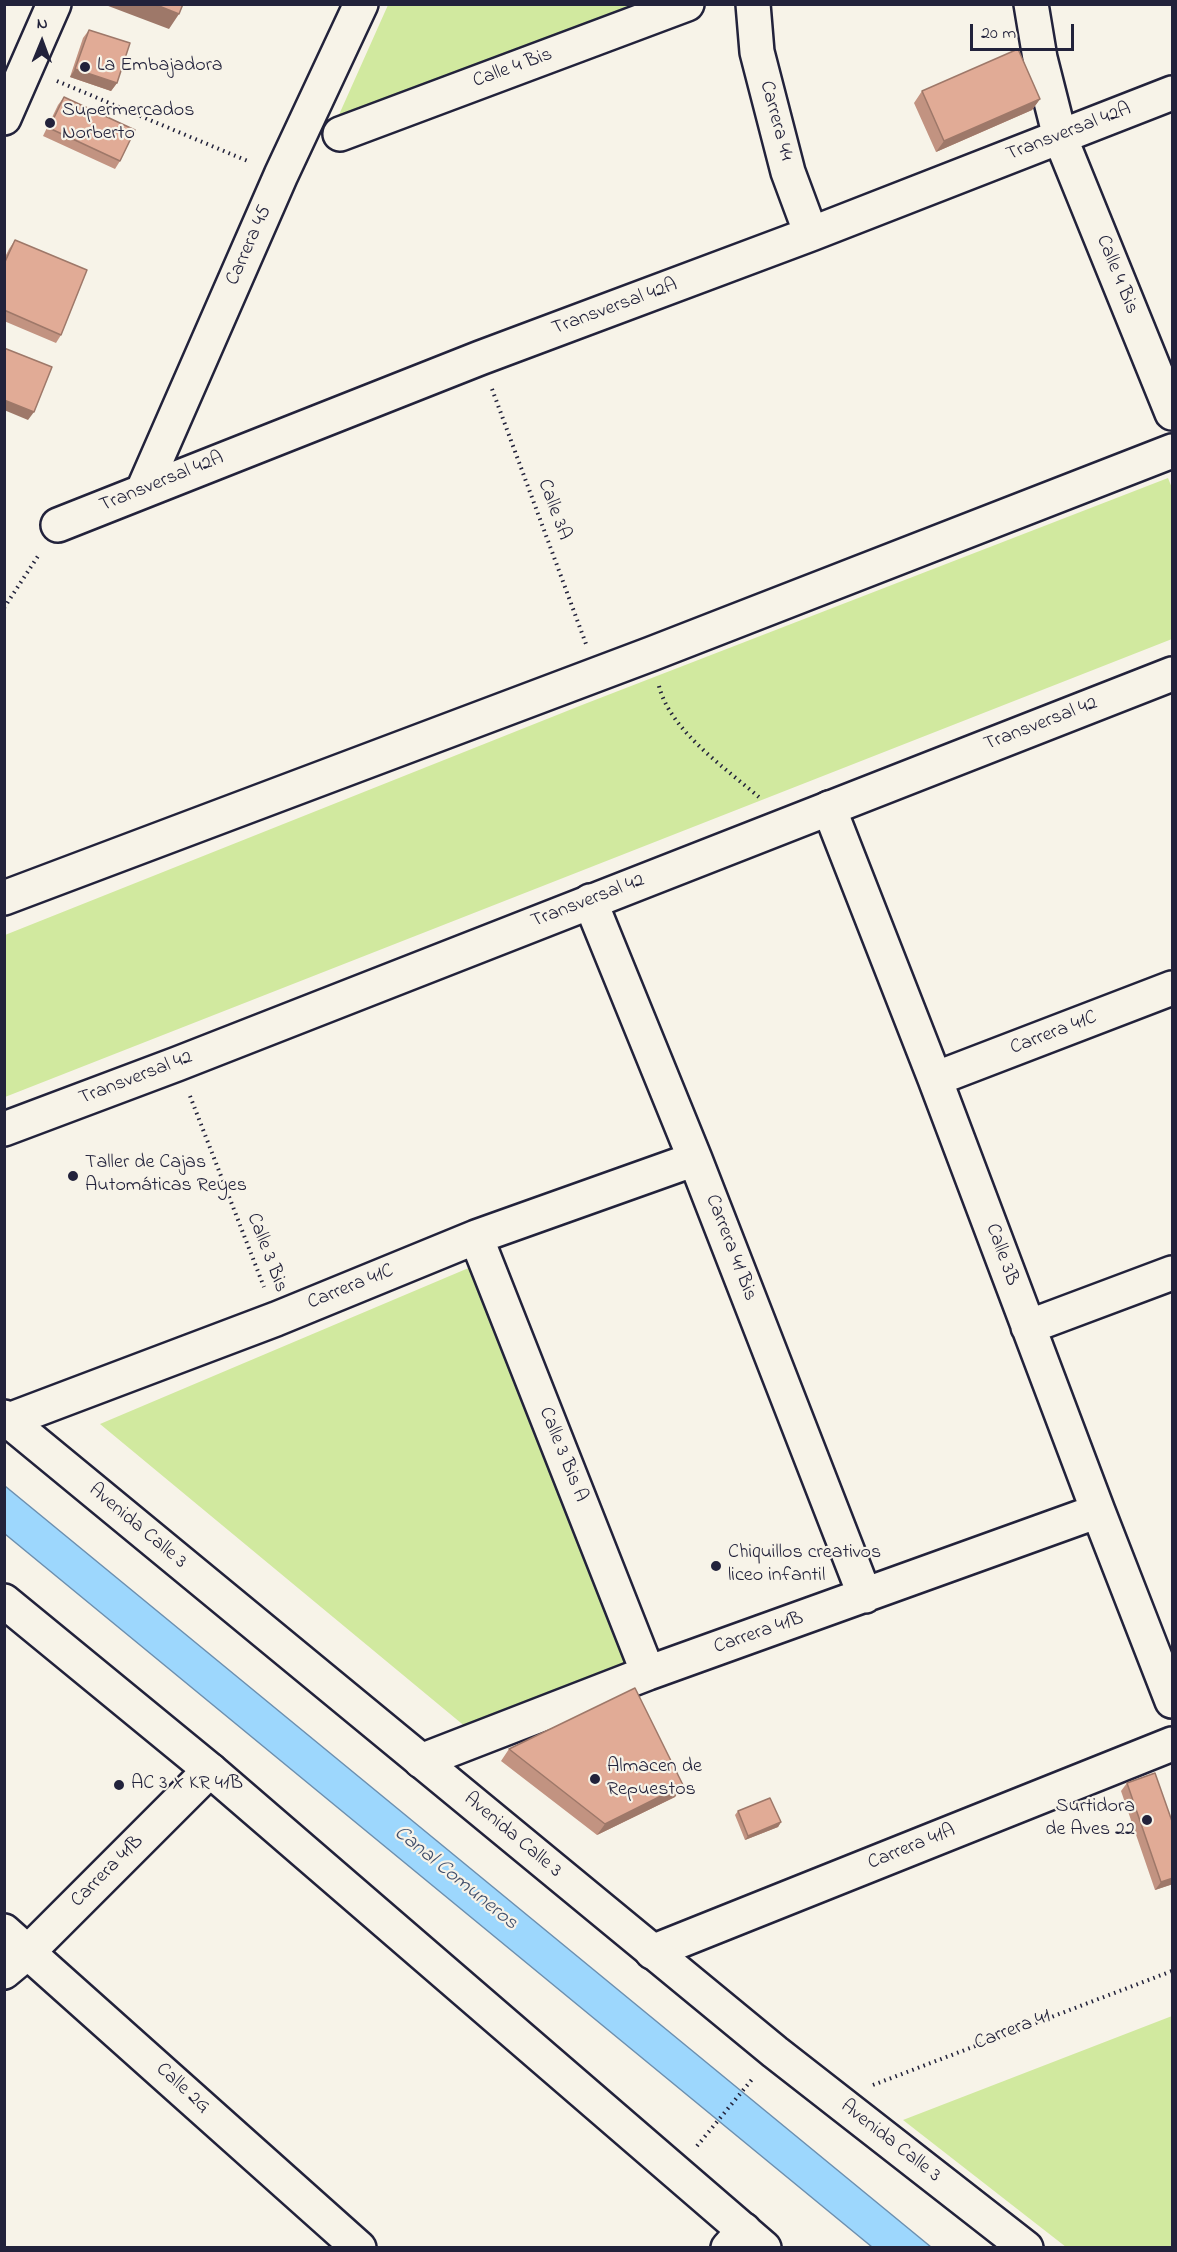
<!DOCTYPE html>
<html>
<head>
<meta charset="utf-8">
<style>
  body { margin:0 }
  #map { position:relative; width:1177px; height:2252px; overflow:hidden; background:#f7f3e8; font-family:"Indie Flower",sans-serif }
  canvas { display:block }
  .frame { position:absolute; inset:0; border:6px solid #22223b; pointer-events:none }
  .north { position:absolute; left:12px; top:12px; width:60px; height:60px; -webkit-text-stroke:4px #f7f3e8; paint-order:stroke; rotate:1deg; font-size:16px; font-weight:700; line-height:24px; text-align:center; color:#22223b }
  .north::after { content:''; display:block; margin:auto; width:21px; height:27px; background:#22223b; clip-path:polygon(50% 0,100% 100%,50% 72%,0 100%) }
  .scale { position:absolute; left:970px; top:24px; width:104px; height:27px; box-sizing:border-box; border:3px solid #22223b; border-top:0; padding-left:8px; font-size:18px; line-height:21px; white-space:nowrap; color:#22223b; -webkit-text-stroke:4px #f7f3e8; paint-order:stroke }
</style>
</head>
<body>
<div id="map">
<canvas width="1177" height="2252"></canvas>
<div class="frame"></div>
<div class="north">N</div>
<div class="scale">20 m</div>
</div>
<script>
const ctx = document.querySelector('canvas').getContext('2d');
ctx.lineJoin = 'round';
function fillPath(path, color) { ctx.fillStyle = color; ctx.fill(path, 'evenodd'); }
function strokePath(path, color, width, dash) { ctx.strokeStyle = color; ctx.lineWidth = width; ctx.lineCap = dash ? 'butt' : 'round'; ctx.setLineDash(dash || []); ctx.stroke(path); }
function drawText(font, color, halo, rows, align = 'center') {
  ctx.font = font + ' "Indie Flower",sans-serif'; ctx.lineWidth = 4.5; ctx.setLineDash([]); ctx.textBaseline = 'middle'; ctx.strokeStyle = halo; ctx.fillStyle = color; for (const [text, x, y, turn = 0] of rows) {
    ctx.save(); ctx.translate(x, y); ctx.rotate((+turn || 0) * Math.PI / 180); ctx.textAlign = isNaN(turn) ? turn : align; if (halo) ctx.strokeText(text, 0, 0); ctx.fillText(text, 0, 0); ctx.restore();
  }
}
fillPath(new Path2D(`
  M388 5H646L338 117Z
  M1168 478 1172 488V639L5 1097V935L582 705Z
  M478 1264 631 1663 467 1728 100 1424Z
  M1172 2016V2247H1066L903 2120Z`), '#d1e99f');
const water = new Path2D(`
  M5 1486 931 2247H872L5 1534Z`);
fillPath(water, '#9dd7fd');
strokePath(water, '#6c8faf', 1.5);
const minor = new Path2D(`
  M753 4 757 52 788 172 811 234
  M1031 4 1040 58 1060 137 1172 413
  M340 134 687 4
  M143 490 281 175 361 4
  M58 525 480 358 811 234 1172 93
  M829 808 935 1079 1098 1511 1172 1701
  M590 901 695 1159 865 1596
  M935 1079 1172 988
  M476 1237 648 1673
  M1028 1327 1172 1273
  M9 1420 276 1319 476 1237 695 1159
  M421 1761 648 1673 1098 1511
  M4 1931 359 2248
  M4 1972 28 1952 210 1770`);
const tertiary = new Path2D(`
  M4 898 651 654 1172 451
  M4 1129 177 1064 1172 674
  M652 1952 1172 1744
  M728 2248 744 2230`);
const secondary = new Path2D(`
  M4 118 54 4
  M4 1417 775 2052 1026 2248
  M4 1601 210 1770 764 2248`);
strokePath(minor, '#22223b', 38);
strokePath(tertiary, '#22223b', 38);
strokePath(secondary, '#22223b', 38);
strokePath(new Path2D(`
  M57 81 250 162
  M492 389 586 644
  M4 608 40 553
  M659 686C670 731 727 769 761 799
  M190 1096 264 1287
  M873 2085 1172 1971
  M697 2146 754 2077`), '#22223b', 4, [1.5, 4.5]);
strokePath(minor, '#f7f3e8', 33);
strokePath(tertiary, '#f7f3e8', 33);
strokePath(secondary, '#f7f3e8', 33);
fillPath(new Path2D(`
  M89 30 117 83 111 91 70 77 83 38Z
  M922 91 1040 99 1032 110 936 152 914 103Z
  M64 97 120 161 115 169 43 136 58 105Z
  M15 240 61 335 56 343 4 321V259L9 249Z
  M509 1749 683 1785 675 1797 597 1835 501 1761Z
  M1127 1783 1173 1884 1155 1890 1121 1791Z
  M738 1811 781 1822 778 1827 745 1840 735 1815Z`), '#c29381');
fillPath(new Path2D(`
  M103 4H154L179 14 169 29Z
  M75 69 117 83 111 91 70 77Z
  M1040 99 1032 110 936 152 944 141Z
  M4 400 34 412 28 420 4 410Z
  M683 1785 675 1797 597 1835 605 1824Z
  M781 1822 778 1827 745 1840 748 1836Z
  M1173 1878V1884L1155 1890 1161 1882Z`), '#9e7869');
const building = new Path2D(`
  M154 4H183L179 14Z
  M89 30 130 43 117 83 75 69Z
  M1018 49 1040 99 944 141 922 91Z
  M64 97 135 130 120 161 49 128Z
  M15 240 87 270 61 335 4 310V264Z
  M4 348 52 367 34 412 4 400Z
  M635 1688 683 1785 605 1824 509 1749Z
  M1155 1773 1173 1824V1878L1161 1882 1127 1783Z
  M770 1798 781 1822 748 1836 738 1811Z`);
fillPath(building, '#e1ab96');
strokePath(building, '#9e7869', 1.5);
for (const [x, y, r, color] of [
  [85,67,6,"#22223b"],
  [50,123,6,"#22223b"],
  [73,1176,6,"#22223b"],
  [716,1566,6,"#22223b"],
  [595,1779,6,"#22223b"],
  [119,1785,6,"#22223b"],
  [1147,1820,6,"#22223b"]
]) { const dot = new Path2D(); dot.arc(x, y, r, 0, 2 * Math.PI); ctx.fillStyle = color; ctx.fill(dot); strokePath(dot, '#f7f3e8', 2); }
drawText('20px', '#22223b', '#f7f3e8', [
  ["La Embajadora",97,67],
  ["Supermercados",62,112],
  ["Norberto",62,135],
  ["Taller de Cajas",85,1164],
  ["Automáticas Reyes",85,1187],
  ["Chiquillos creativos",728,1554],
  ["liceo infantil",728,1577],
  ["Almacen de",607,1768],
  ["Repuestos",607,1791],
  ["AC 3 X KR 41B",131,1785],
  ["Surtidora",1135,1808,"right"],
  ["de Aves 22",1135,1831,"right"]
], 'left');
drawText('20px', '#22223b', '#f7f3e8', [
  ["Calle 4 Bis",513,69,-20],
  ["Carrera 44",775,121,75],
  ["Transversal 42A",1069,133,-21],
  ["Carrera 45",250,246,-66],
  ["Calle 4 Bis",1116,275,68],
  ["Transversal 42A",615,308,-20],
  ["Transversal 42A",162,483,-22],
  ["Calle 3A",553,510,70],
  ["Transversal 42",1041,725,-21],
  ["Transversal 42",588,902,-21],
  ["Carrera 41C",1054,1034,-21],
  ["Transversal 42",136,1079,-21],
  ["Carrera 41 Bis",730,1248,69],
  ["Calle 3 Bis",266,1253,69],
  ["Calle 3B",1001,1255,70],
  ["Carrera 41C",351,1288,-22],
  ["Calle 3 Bis A",562,1455,68],
  ["Avenida Calle 3",137,1527,40],
  ["Carrera 41B",759,1634,-19],
  ["Avenida Calle 3",512,1836,40],
  ["Carrera 41A",912,1848,-22],
  ["Carrera 41B",108,1872,-45],
  ["Carrera 41",1013,2031,-21],
  ["Calle 2G",182,2089,42],
  ["Avenida Calle 3",890,2142,38]
]);
drawText('italic 21px', '#414f6c', '#f7f3e8', [
  ["Canal Comuneros",455,1879,39]
]);
</script>
</body>
</html>
